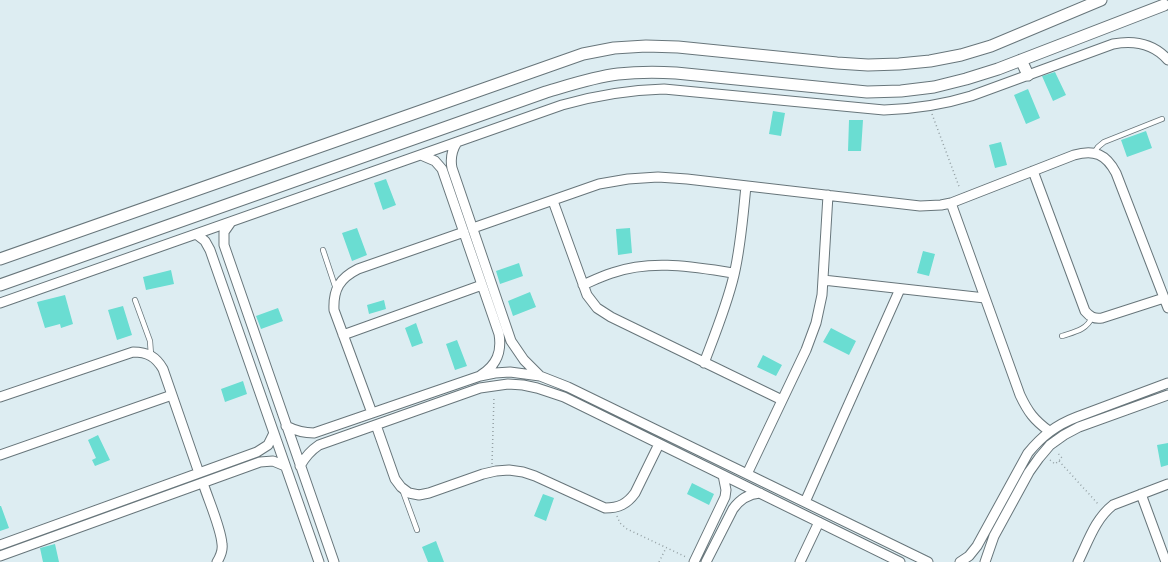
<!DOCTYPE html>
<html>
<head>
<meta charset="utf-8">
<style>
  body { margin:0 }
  canvas { display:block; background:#ddedf2 }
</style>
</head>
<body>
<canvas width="1168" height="562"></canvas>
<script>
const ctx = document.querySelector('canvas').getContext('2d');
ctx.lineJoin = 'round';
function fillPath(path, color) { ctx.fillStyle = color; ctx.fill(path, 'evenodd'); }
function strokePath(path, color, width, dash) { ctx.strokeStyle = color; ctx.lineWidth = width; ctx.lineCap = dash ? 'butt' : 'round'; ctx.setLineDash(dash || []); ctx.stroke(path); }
fillPath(new Path2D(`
  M1055 72 1066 95 1053 101 1042 76Z
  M1028 89 1040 118 1026 124 1014 95Z
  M773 111 785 113 781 136 769 134Z
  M849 120H863L861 151H848Z
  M1146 131 1152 148 1127 157 1121 140Z
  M1001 142 1007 165 995 168 989 145Z
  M386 179 396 205 383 210 374 183Z
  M357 228 367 255 352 261 342 233Z
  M630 228 632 253 618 255 616 229Z
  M923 251 935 254 929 276 917 273Z
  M519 263 523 276 500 284 496 271Z
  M171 270 174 284 146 290 143 277Z
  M530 292 536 307 513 316 508 301Z
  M65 295 73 324 61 328 60 324 45 328 37 302Z
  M384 300 386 309 369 314 367 305Z
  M123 306 132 335 117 340 108 310Z
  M278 308 283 321 261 329 256 316Z
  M416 323 423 343 412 347 405 328Z
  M831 328 856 341 849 355 823 342Z
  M457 340 467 366 455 370 446 344Z
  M763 355 782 365 776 376 757 367Z
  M243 381 247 394 225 402 221 389Z
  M98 435 110 460 95 466 92 460 96 458 88 440Z
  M1168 443V465L1161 467 1157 445Z
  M692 483 714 494 709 505 687 494Z
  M543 494 554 498 546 521 534 516Z
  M0 506H1L9 528 0 531Z
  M436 541 444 562H428L422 547Z
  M55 544 59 562H43L40 548Z`), '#6addd2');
const service = new Path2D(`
  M1094 153 1098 147 1104 142 1162 119
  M323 250 336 289
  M135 300 150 341 151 355
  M1062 336C1074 332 1087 330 1092 317
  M402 489 417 530`);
const minor = new Path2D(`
  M457 142C452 150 450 158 452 168L511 341 524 360 540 376
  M421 155 435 161 442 169 499 334C502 352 497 365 481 375
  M1033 171 1085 311C1090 317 1094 319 1102 318L1164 298
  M553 201 587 295 597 308 611 317 782 400
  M951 203 1020 395C1028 412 1034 420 1049 431
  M231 222 224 232V245L334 562
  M473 228 599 184 628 179 658 177 687 179 920 206 941 205 951 203 1074 155C1094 149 1106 154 1116 173L1168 308
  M196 234 205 241 210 250 319 562
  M823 280 985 298
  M583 285C592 281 602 276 612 273 652 259 693 267 734 273
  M0 303 562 105C597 95 628 90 664 89L884 110C914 109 942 105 971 96L1113 44C1134 40 1153 43 1168 60
  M343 335 482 285
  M704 363C715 334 727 305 734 275 741 245 743 215 746 186
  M0 397 133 352C148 352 156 357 163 369L199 473
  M372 413 334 310C333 289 340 278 358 269L464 232
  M376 425 395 479 401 487 409 493 419 495 429 493 483 474 496 471 509 470 523 472 535 476 605 508C619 508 627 504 635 493L659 444
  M286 426C296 431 304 433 314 433L480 376 495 373 510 372 540 376 568 387 928 562
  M0 455 172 395
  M300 466C305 457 310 451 319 445L480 388 508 384 523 385 537 388 564 397 900 562
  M747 474 806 350 816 323 822 295 828 195
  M203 483C208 499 221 528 222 544 223 550 220 557 217 562
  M1141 494 1166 562
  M805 502 900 289
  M0 545 257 452 268 445 274 433
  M0 556 260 462 273 461 285 466
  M694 562 725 497 726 490 723 475
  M706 562 733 509C740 499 748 494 760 493
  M800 562 819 522
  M960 562 969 556 977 546 1028 453C1042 436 1056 425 1077 417L1168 383
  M985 562 994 536 1029 472 1039 458 1050 445 1064 435 1079 427 1168 395
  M1078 562C1088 542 1095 519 1113 505L1168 484`);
const tertiary = new Path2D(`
  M1021 60 1028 75
  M0 259 583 54 614 48 646 46 678 47 837 63 868 65 899 64 930 61 961 55 991 46 1101 0
  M0 285 546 92C570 85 593 77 618 74 637 72 657 72 676 73L867 92 901 91 934 87 966 79 998 69 1164 5`);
strokePath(service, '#68767b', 6);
strokePath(minor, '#68767b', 11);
strokePath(tertiary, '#68767b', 13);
strokePath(new Path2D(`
  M932 114 960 189
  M1050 460 1055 464 1062 458 1057 452
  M1059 461 1099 505
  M492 464 494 396
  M617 516 620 523 627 529 686 557
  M659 562 666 548`), '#94a0a4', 1.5, [1, 3]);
strokePath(service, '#fff', 4.5);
strokePath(minor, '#fff', 9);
strokePath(tertiary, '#fff', 11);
</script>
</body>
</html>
